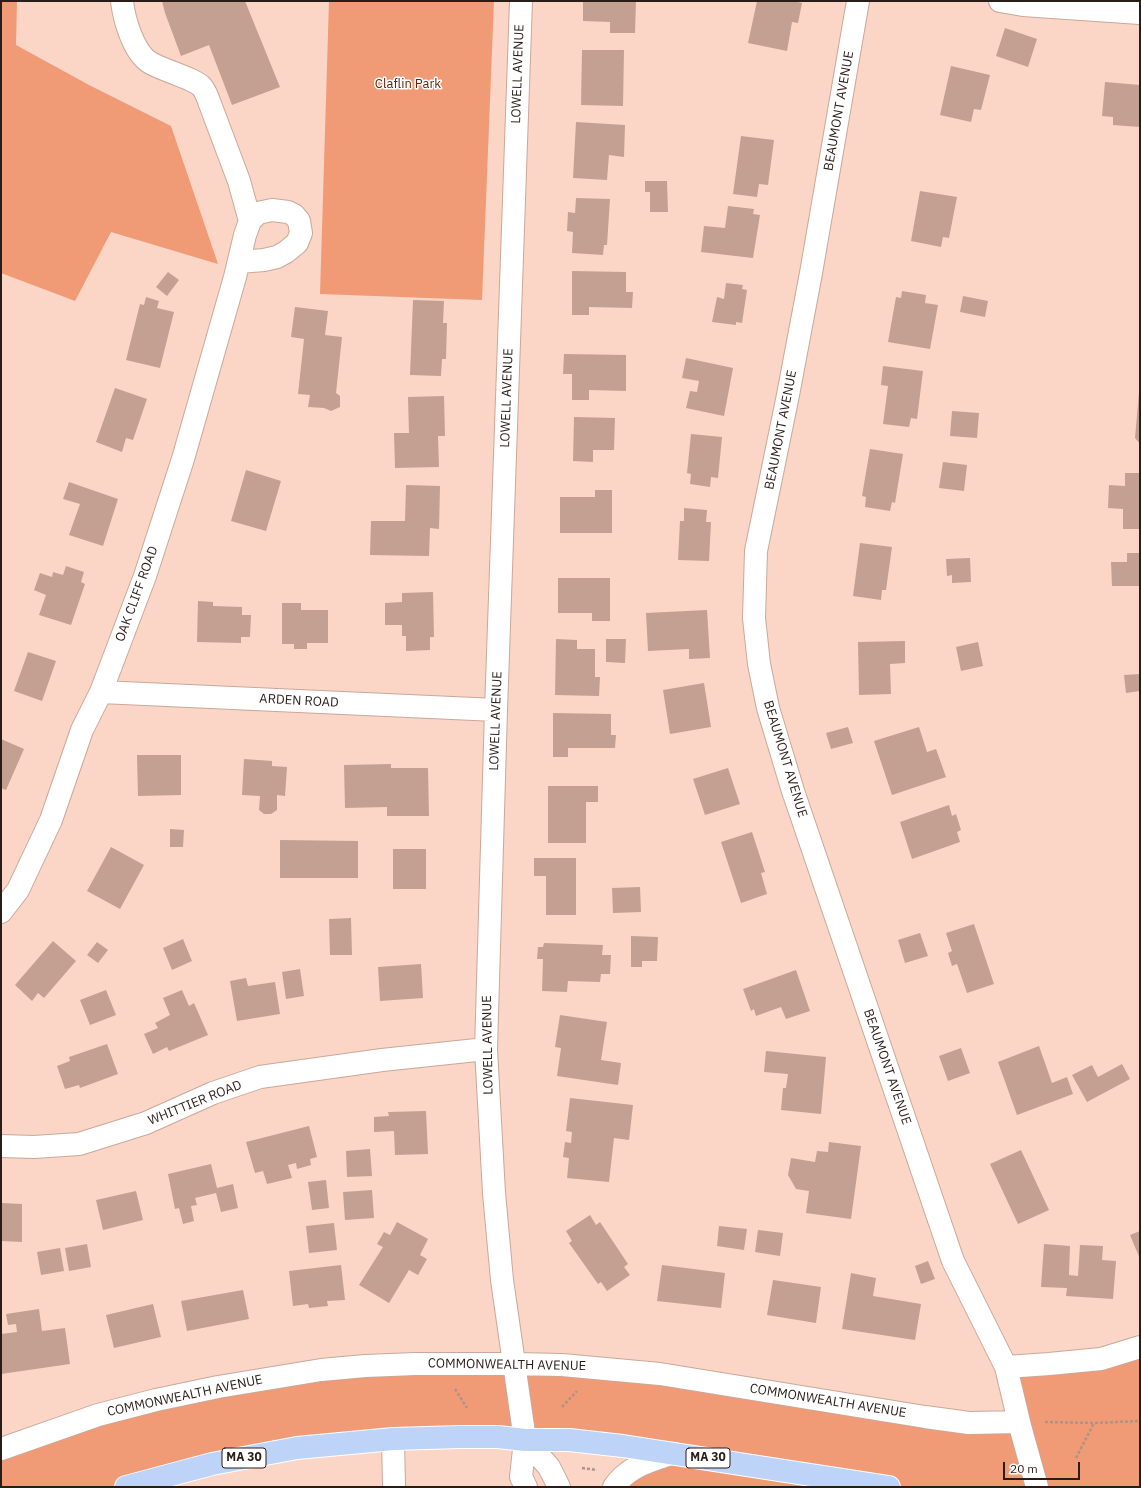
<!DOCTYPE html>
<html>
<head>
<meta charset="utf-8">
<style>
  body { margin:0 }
  #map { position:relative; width:1141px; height:1488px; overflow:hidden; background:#fbd6c7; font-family:"IBM Plex Sans",sans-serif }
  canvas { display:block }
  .frame { position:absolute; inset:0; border:2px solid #2a1d18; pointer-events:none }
  .scale { position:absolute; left:1003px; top:1462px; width:77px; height:18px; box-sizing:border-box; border:2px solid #2a1d18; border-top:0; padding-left:5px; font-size:12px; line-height:14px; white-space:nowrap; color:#2a1d18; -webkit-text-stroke:3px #fff; paint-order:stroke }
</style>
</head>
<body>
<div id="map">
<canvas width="1141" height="1488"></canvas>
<div class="frame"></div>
<div class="scale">20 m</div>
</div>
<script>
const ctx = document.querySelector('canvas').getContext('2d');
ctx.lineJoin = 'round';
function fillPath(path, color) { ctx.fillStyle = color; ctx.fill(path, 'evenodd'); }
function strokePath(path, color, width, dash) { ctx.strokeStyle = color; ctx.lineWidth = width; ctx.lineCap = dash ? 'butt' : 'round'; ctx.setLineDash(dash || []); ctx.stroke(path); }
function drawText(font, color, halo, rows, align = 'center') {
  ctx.font = font + ' "IBM Plex Sans",sans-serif'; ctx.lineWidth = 3; ctx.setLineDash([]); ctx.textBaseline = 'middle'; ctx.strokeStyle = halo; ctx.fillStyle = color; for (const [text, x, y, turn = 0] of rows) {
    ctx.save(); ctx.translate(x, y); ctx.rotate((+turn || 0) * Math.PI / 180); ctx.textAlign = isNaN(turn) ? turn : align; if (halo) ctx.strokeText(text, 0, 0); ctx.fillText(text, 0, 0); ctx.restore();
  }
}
fillPath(new Path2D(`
  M1 1H17L16 45 89 85 171 126 218 264 111 232 75 301 1 273Z
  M329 1H494L482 300 320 294Z
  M1140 1347V1487H614L673 1453 424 1437 126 1487H1V1449L218 1387 515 1364 1018 1422 1006 1367Z`), '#f09a76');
fillPath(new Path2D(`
  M162 1H245L280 87 232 105 209 45 181 56 165 13Z
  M583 1H636L635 33H610V22L583 21Z
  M757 1H793L802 3 798 23 792 22 787 51 748 43Z
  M1005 28 1037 39 1028 67 996 56Z
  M582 50H624L623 106 581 105Z
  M951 66 990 75 981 110 974 109 971 122 940 115Z
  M1105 82 1140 85V127L1113 125V117L1102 116Z
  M576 122 625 125 624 157 609 155 607 180 573 178Z
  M741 136 774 140 768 185 759 184 757 197 733 194Z
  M645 181H667L668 212H650V192H645Z
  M920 191 957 197 949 238 943 237 941 247 911 241Z
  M576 198 610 199 607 245H604L603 255 572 253 573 232 567 231 568 212 575 213Z
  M728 206 754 209 753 214 760 215 753 258 701 252 704 226 725 228Z
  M572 271 626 272V292H633L632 308 589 307V315H572Z
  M168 272 179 280 167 296 156 287Z
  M726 283 743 285 742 289 747 290 742 323 736 322V325L712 322 717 297 724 299Z
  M902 291 926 295 925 303 938 305 930 349 888 342 896 297 901 298Z
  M963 296 988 301 985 317 960 312Z
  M146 297 159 301 157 308 174 312 160 368 126 360 140 304 144 305Z
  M413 300 444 301 443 323H447L446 359H442L441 376 410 375Z
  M295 307 328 311 325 335 342 337 336 393 340 396V407L331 411 324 408 308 407 310 395 298 394 304 339 291 337Z
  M564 354 626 355V391L589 390V400H572V374H563Z
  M686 358 733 368 724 416 686 408 690 391 697 392 699 381 682 378Z
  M883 366 923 371 917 419 911 418 909 427 883 424 888 386 881 385Z
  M115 388 147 399 133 440 126 438 122 452 96 442Z
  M1139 392H1140V444L1135 438Z
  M444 396 445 436H438L439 467 395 468 394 433H409L408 397Z
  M952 411 979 413 977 438 950 436Z
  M574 417 615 418 614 450H593V462L573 461Z
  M691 434 722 437 718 478 711 477 710 487 690 484 691 474 687 473Z
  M870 449 903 454 895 503 892 502 890 511 865 507 866 497 862 496Z
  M943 462 967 465 964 491 939 488Z
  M246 470 281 481 266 531 231 521Z
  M1125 473H1140V529H1123V509L1108 508 1109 485 1125 486Z
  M69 482 118 499 103 546 69 535 80 504 63 499Z
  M406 485 440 486 439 529 430 528 429 556 370 555 371 521H405Z
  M595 490H612V533H560V497H595Z
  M684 508 707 510 706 522H711L709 561 678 560 680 521H684Z
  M860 543 892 547 886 590H882L881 600 853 596Z
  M1127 553H1140V591H1139V586H1112L1111 562H1127Z
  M970 558 971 582 952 583V575L947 576 946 559Z
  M66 566 84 572 81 582 85 584 71 625 39 615 46 595 34 590 40 573 52 577 53 572 63 575Z
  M558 578H610V621H592V613H558Z
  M433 592 434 637H430V650L406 651V636H402V625H385V603L402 602V593Z
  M198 601 213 602V606L242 607V615H251L250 637H241V643L197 642Z
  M282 603H301V610H328V643H307V649H294V644H282Z
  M707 610 710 658 689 659V649L648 651 646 613Z
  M556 639 577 640V649H595V677H600L599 696 555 695Z
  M606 639H626L625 663 606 662Z
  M905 641V663L890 664 891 694 859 695 858 642Z
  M978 642 983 666 961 671 956 647Z
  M28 652 56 661 42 701 14 691Z
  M1140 674V691L1126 693 1124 675Z
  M704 683 711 727 670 734 663 690Z
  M553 713 611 714V735H616L615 748H568V757H553Z
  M848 727 853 743 831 749 826 733Z
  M919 727 927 752 936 749 946 777 892 795 874 741Z
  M1 739 24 749 6 790 1 788Z
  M137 755H181V795L138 796Z
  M244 759 272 761V766L287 767 285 796 277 795V810L271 814H264L259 810 260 796 242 795Z
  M391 764V768H428L429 816H387V807L345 808 344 765Z
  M728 768 740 804 705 815 693 779Z
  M548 786H598V802H586V843H548Z
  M949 805 952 816 956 814 961 830 957 832 960 842 912 859 900 822Z
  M170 829 184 830 183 847H170Z
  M752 832 765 872 761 873 767 894 741 903 721 842Z
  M280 840 358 841V878H280Z
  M111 847 144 865 120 909 87 891Z
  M393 849H426V889H393Z
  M534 858H576V915H546V876H534Z
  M640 887 641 912 613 913 612 888Z
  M351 918 352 955H330L329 919Z
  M974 924 994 984 967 993 957 964 952 966 948 953 952 951 946 933Z
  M920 933 928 956 905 963 898 940Z
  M631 936 658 937 657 961H642V967H631Z
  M183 939 192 961 172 970 163 948Z
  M53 941 76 961 44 998 38 993 32 1001 15 985Z
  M97 942 108 950 98 963 87 955Z
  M544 943 603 945 602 955H611L610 974H601L600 982 568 981 567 992 542 991 543 959H537L538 947H543Z
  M421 964 423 998 380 1001 378 967Z
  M300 969 304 996 286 999 282 972Z
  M796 970 810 1011 786 1019 781 1007 756 1016 754 1009 751 1011 743 989Z
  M246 978 248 986 275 982 280 1014 237 1021 230 981Z
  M106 990 116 1015 90 1025 80 1000Z
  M182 990 189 1006 194 1003 208 1035 169 1051 167 1047 153 1054 144 1034 158 1028 155 1023 170 1015 163 998Z
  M560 1015 607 1022 601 1060 621 1063 618 1085 557 1076 561 1048 555 1047Z
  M107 1044 118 1074 80 1088 79 1085 65 1089 57 1066 70 1061 69 1057Z
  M1039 1046 1052 1083 1067 1077 1073 1094 1017 1115 998 1062Z
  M961 1048 970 1073 948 1081 939 1056Z
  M766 1051 826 1057 821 1114 781 1110 783 1088H786L788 1074 764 1072Z
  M1122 1064 1130 1079 1087 1102 1072 1075 1092 1065 1098 1077Z
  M570 1098 633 1105 629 1140 614 1138 609 1182 567 1178 569 1158 563 1157 565 1142 571 1143 572 1132 566 1131Z
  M426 1111 428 1154 395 1155 394 1131 374 1132V1117L389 1116 388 1112Z
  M309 1126 317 1157 310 1159 311 1165 297 1169 296 1163 288 1165 292 1178 267 1184 263 1171 255 1173 246 1142Z
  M829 1142 861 1146 851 1219 806 1213 809 1191 796 1189 788 1175 791 1158 815 1162 817 1151 828 1152Z
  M370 1149 372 1176 347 1177 346 1151Z
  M1021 1150 1049 1210 1018 1224 990 1164Z
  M211 1164 217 1188 233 1184 238 1208 221 1212 216 1193 195 1198 197 1205 191 1206 194 1221 183 1224 179 1208 175 1209 168 1174Z
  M326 1180 329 1208 312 1210 308 1182Z
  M372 1190 374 1218 345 1220 343 1192Z
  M136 1191 143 1220 103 1230 96 1200Z
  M1 1203 22 1204V1242L1 1241Z
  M590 1215 596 1225 600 1222 628 1264 624 1267 630 1275 607 1291 601 1282 598 1284 569 1243 572 1241 566 1231Z
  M397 1222 428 1239 420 1255 427 1259 418 1275 409 1270 389 1303 359 1285 383 1247 377 1244 384 1232 390 1235Z
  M334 1223 337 1250 309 1253 306 1226Z
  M719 1226 747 1229 744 1250 717 1246Z
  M758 1230 783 1233 780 1256 755 1252Z
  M1140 1231V1259L1130 1235Z
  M87 1244 91 1267 69 1271 65 1248Z
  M1044 1244 1070 1246 1069 1275 1078 1276 1080 1245 1103 1246 1102 1260 1116 1261 1113 1299 1066 1296 1067 1288 1041 1287Z
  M60 1248 64 1271 41 1275 37 1252Z
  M928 1261 935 1279 921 1284 915 1266Z
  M341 1265 345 1300 327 1301 328 1306 309 1308 308 1304 293 1306 289 1271Z
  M662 1265 725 1273 721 1308 657 1301Z
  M851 1273 876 1278 873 1296 921 1304 915 1340 842 1329Z
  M773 1280 821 1287 816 1323 767 1315Z
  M243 1290 249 1319 187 1331 181 1301Z
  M153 1304 161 1337 114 1348 106 1315Z
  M39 1309 42 1331 65 1328 70 1364 1 1374V1334L17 1332 16 1324 8 1325 6 1314Z`), '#c4a092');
const minor = new Path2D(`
  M122 1C124 19 133 51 149 62 161 70 194 78 202 87 206 92 208 98 210 104L239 181 250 221
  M521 1 496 710 486 1049 494 1193 502 1280 525 1440 521 1477 526 1487
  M858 1 811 273 788 395 756 551 754 618 759 664 768 708 793 791 953 1261 1006 1367 1020 1426 1037 1487
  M1000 1 1023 5 1140 13
  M101 692 496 710
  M1 912 18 890 51 820 82 730 101 692 145 576 183 459 235 277 245 235 250 221 258 213 272 210 288 212 294 215 299 221 301 233 297 243 286 252 277 257 264 260 239 262
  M1 1146 34 1147 79 1144 146 1123 213 1093 260 1077 382 1060 486 1049
  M1006 1367 1049 1364 1101 1359 1140 1347
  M393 1439 394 1487
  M525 1440 549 1467 559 1487
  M1 1449 98 1415 156 1400 218 1387 321 1370 365 1366 415 1364H515L562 1365 660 1374 925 1417 969 1423 1019 1422
  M614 1487C628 1466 651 1461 674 1453`);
const major = new Path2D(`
  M126 1487 212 1464 297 1448 393 1439 460 1437H498L525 1440H569L623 1446 889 1487`);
strokePath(minor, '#cba799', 24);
strokePath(major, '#fff', 24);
strokePath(new Path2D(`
  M455 1389 467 1408
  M562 1407 577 1391
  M1045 1422 1094 1423 1140 1421
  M1076 1458 1094 1423
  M582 1468 597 1470`), '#af9387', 2.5, [3, 2]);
strokePath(minor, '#fff', 22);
strokePath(major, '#bdd3f8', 22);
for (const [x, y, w] of [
  [244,1458,44],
  [708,1458,44]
]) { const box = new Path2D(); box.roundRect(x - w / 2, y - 10, w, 20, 3); ctx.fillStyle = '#fff'; ctx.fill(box); strokePath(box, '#2a1d18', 1); }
drawText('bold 12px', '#2a1d18', null, [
  ["MA 30",244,1458],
  ["MA 30",708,1458]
]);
drawText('13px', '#2a1d18', '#fff', [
  ["LOWELL AVENUE",518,74,-88],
  ["BEAUMONT AVENUE",839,111,-80],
  ["LOWELL AVENUE",507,398,-88],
  ["BEAUMONT AVENUE",781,430,-79],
  ["OAK CLIFF ROAD",137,594,-70],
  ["ARDEN ROAD",299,701,3],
  ["LOWELL AVENUE",496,721,-88],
  ["BEAUMONT AVENUE",785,759,73],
  ["LOWELL AVENUE",488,1045,-91],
  ["BEAUMONT AVENUE",887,1067,71],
  ["WHITTIER ROAD",195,1103,-22],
  ["COMMONWEALTH AVENUE",507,1365,1],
  ["COMMONWEALTH AVENUE",185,1396,-12],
  ["COMMONWEALTH AVENUE",828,1401,9]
]);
drawText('13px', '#60270b', '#fff', [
  ["Claflin Park",408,84]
]);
</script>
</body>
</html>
